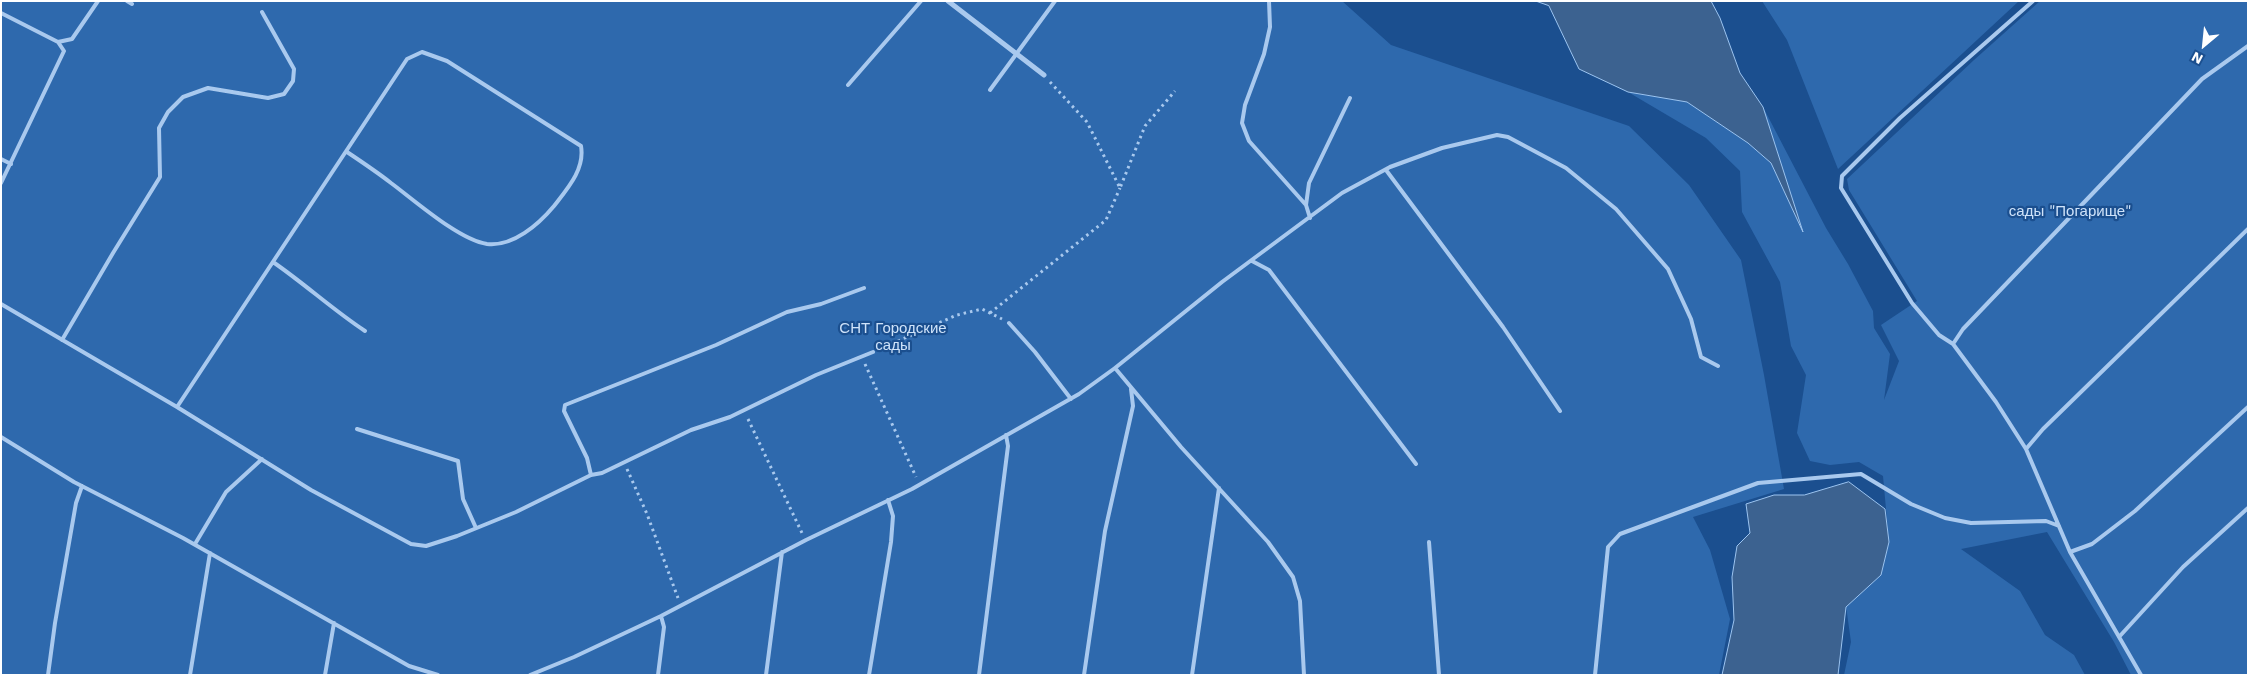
<!DOCTYPE html>
<html>
<head>
<meta charset="utf-8">
<style>
  body { margin:0 }
  #map { position:relative; width:2249px; height:676px; overflow:hidden; background:#1b4f8f; font-family:"Work Sans",sans-serif }
  canvas { display:block }
  .frame { position:absolute; inset:0; border:2px solid #fff; pointer-events:none }
  .north { position:absolute; left:2179px; top:20px; width:50px; height:50px; -webkit-text-stroke:4px #1b4f8f; paint-order:stroke; rotate:208deg; font-size:14px; font-weight:700; line-height:20px; text-align:center; color:#fff }
  .north::after { content:''; display:block; margin:auto; width:18px; height:22px; background:#fff; clip-path:polygon(50% 0,100% 100%,50% 72%,0 100%) }
</style>
</head>
<body>
<div id="map">
<canvas width="2249" height="676"></canvas>
<div class="frame"></div>
<div class="north">N</div>
</div>
<script>
const ctx = document.querySelector('canvas').getContext('2d');
ctx.lineJoin = 'round';
function fillPath(path, color) { ctx.fillStyle = color; ctx.fill(path, 'evenodd'); }
function strokePath(path, color, width, dash) { ctx.strokeStyle = color; ctx.lineWidth = width; ctx.lineCap = dash ? 'butt' : 'round'; ctx.setLineDash(dash || []); ctx.stroke(path); }
function drawText(font, color, halo, rows, align = 'center') {
  ctx.font = font + ' "Work Sans",sans-serif'; ctx.lineWidth = 4.5; ctx.setLineDash([]); ctx.textBaseline = 'middle'; ctx.strokeStyle = halo; ctx.fillStyle = color; for (const [text, x, y, turn = 0] of rows) {
    ctx.save(); ctx.translate(x, y); ctx.rotate((+turn || 0) * Math.PI / 180); ctx.textAlign = isNaN(turn) ? turn : align; if (halo) ctx.strokeText(text, 0, 0); ctx.fillText(text, 0, 0); ctx.restore();
  }
}
fillPath(new Path2D(`
  M1 1H1342L1391 45 1629 126 1689 185 1741 260 1764 375 1784 489 1693 517 1710 550 1730 619 1719 675H1Z
  M1762 1H2019L1838 169 1787 40Z
  M2040 1H2248V675H2131L2114 642 2047 532 1961 549 2020 591 2045 635 2074 655 2085 675H1844L1851 642 1846 606 1881 575 1889 542 1883 476 1859 462 1830 465 1810 461 1797 433 1806 375 1791 346 1780 282 1742 212 1740 171 1706 138 1628 92 1687 102 1748 143 1771 163 1801 227 1763 107 1826 228 1848 264 1873 311 1874 328 1890 354 1884 400 1899 361 1881 325 1917 301 1849 190 1847 179 1974 60Z`), '#2e69ad');
const water = new Path2D(`
  M1536 1H1711L1720 18 1740 73 1763 107 1803 232 1771 163 1748 143 1687 102 1628 92 1579 69 1549 6Z
  M1849 482 1885 509 1889 542 1881 575 1846 607 1838 675H1722L1734 620 1732 577 1737 546 1750 533 1746 504 1774 495H1804Z`);
fillPath(water, '#3c6290');
strokePath(water, '#9cc4f0', 1);
strokePath(new Path2D(`
  M1050 82 1087 122 1120 188 1145 126 1175 91
  M990 313 1106 220 1120 188
  M880 349 957 315 982 309 1002 319
  M865 364 916 477
  M748 419 802 533
  M627 469 647 514 678 598`), '#a9c9ee', 3, [2.5, 4]);
strokePath(new Path2D(`
  M127 1 132 4
  M1269 1 1270 27 1264 54 1245 105 1242 123 1249 141 1306 205 1310 218
  M2033 1 1900 118 1842 176 1841 188 1912 303 1939 335 1953 344 1996 402 2026 449 2070 552 2141 675
  M1 13 58 42
  M848 85 921 1
  M990 90 1055 1
  M1 159 11 164
  M1386 170 1503 327 1560 411
  M1 183 64 51 58 42 72 39 98 1
  M1306 205 1309 183 1350 98
  M1252 261 1269 270 1416 464
  M273 262C305 284 333 310 365 331
  M1 304 177 407 311 490 411 544 426 546 457 536 516 512 591 475 602 473 691 430 730 417 816 375 873 352
  M1009 323 1035 352 1071 399
  M62 340 113 253 160 177 159 128 168 112 183 97 208 88 268 98 284 94 293 81 294 69 262 12
  M1953 344 1963 329 2202 79 2248 46
  M1115 368 1222 282 1342 193 1390 167 1442 148 1497 135 1508 137 1566 168 1616 209 1668 269 1691 319 1701 357 1718 366
  M177 407 407 59 422 52 447 61 581 146C585 169 568 188 554 206 539 224 513 247 487 244 459 240 414 200 391 183 377 172 362 162 347 152
  M357 429 458 461 463 499 476 528
  M1 437 74 482 183 538 409 666 438 675
  M2026 449 2043 429 2248 229
  M591 475 587 458 564 411 565 405 716 345 787 312 821 304 864 288
  M1429 542 1439 675
  M195 544 226 492 262 459
  M2070 552 2092 544 2135 511 2248 407
  M2119 637 2183 567 2248 508
  M48 675 55 623 76 503 82 486
  M190 675 210 553
  M325 675 334 623
  M530 675 574 657 661 616 806 540 912 489 1079 394 1115 368 1181 447 1268 542 1293 577 1300 601 1304 675
  M658 675 664 627 661 616
  M766 675 782 552
  M869 675 891 542 893 516 888 500
  M979 675 1008 446 1006 435
  M1084 675 1105 531 1133 406 1131 389
  M1192 675 1219 488
  M1595 675 1608 547 1620 534 1758 483 1861 474 1911 504 1945 518 1971 523 2046 521 2059 526`), '#a9c9ee', 4);
strokePath(new Path2D(`
  M948 1 1044 75`), '#a9c9ee', 5);
drawText('15px', '#cfe3fa', '#1b4f8f', [
  ["сады \"Погарище\"",2070,212],
  ["СНТ Городские",893,329],
  ["сады",893,346]
]);
</script>
</body>
</html>
